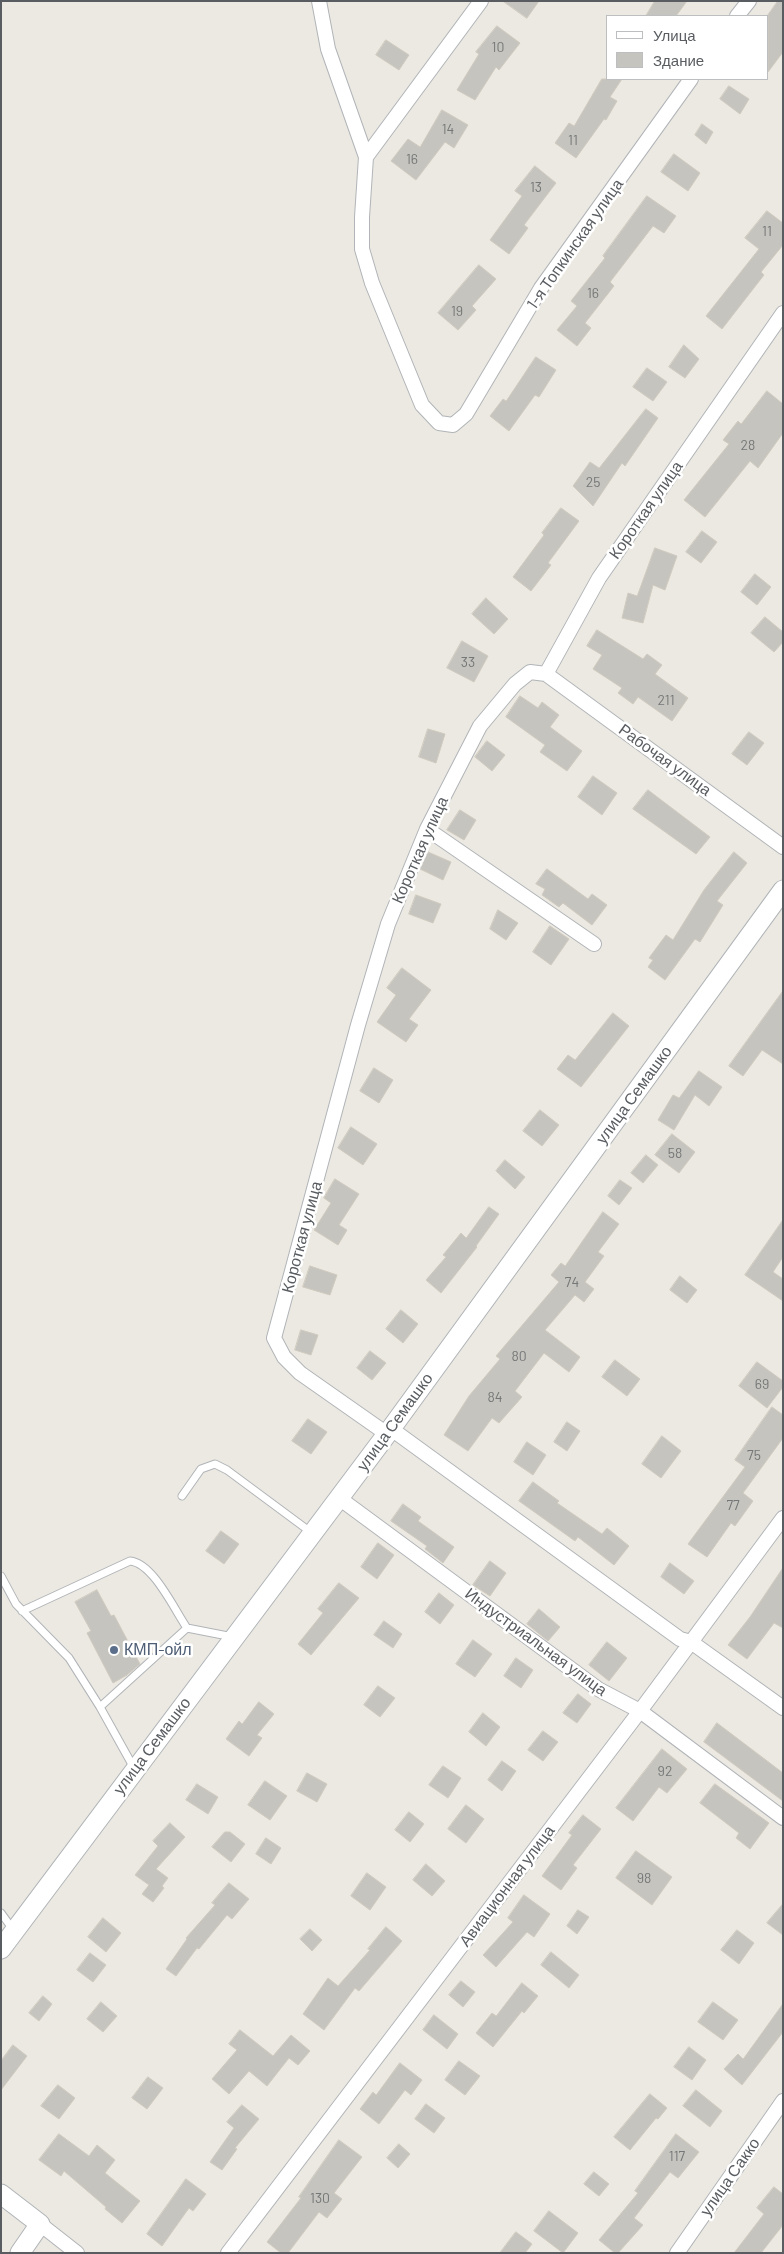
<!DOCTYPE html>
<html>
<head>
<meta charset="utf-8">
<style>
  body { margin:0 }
  #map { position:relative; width:784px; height:2254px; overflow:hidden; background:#ebe9e1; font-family:Barlow,sans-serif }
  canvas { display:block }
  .frame { position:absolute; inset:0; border:2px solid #595d61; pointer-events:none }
  .legend { position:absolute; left:606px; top:15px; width:162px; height:65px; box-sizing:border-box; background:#fff; border:1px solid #bdbec0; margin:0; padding:6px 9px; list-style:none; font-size:15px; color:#595d61 }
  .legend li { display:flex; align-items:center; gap:10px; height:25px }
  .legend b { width:25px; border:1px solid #bdbec0 }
</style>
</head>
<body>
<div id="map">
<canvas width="784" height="2254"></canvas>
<div class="frame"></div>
<ul class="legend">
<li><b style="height:6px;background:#fff"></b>Улица</li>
<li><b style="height:14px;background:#c6c4be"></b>Здание</li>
</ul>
</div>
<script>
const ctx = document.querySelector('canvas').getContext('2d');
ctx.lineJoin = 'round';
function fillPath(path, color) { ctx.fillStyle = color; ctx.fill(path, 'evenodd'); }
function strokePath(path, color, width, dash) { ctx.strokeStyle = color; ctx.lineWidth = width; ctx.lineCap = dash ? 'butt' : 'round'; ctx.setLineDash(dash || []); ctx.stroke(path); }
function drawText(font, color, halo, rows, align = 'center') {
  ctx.font = font + ' Barlow,sans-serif'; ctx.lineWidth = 5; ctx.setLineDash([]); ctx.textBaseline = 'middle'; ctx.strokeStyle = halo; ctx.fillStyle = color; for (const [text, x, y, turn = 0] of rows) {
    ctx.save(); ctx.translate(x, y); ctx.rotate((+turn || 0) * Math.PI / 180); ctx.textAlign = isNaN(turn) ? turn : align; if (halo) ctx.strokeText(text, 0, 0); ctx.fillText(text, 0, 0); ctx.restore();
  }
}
const building = new Path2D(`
  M503 1H539L527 18Z
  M655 1H687L676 16H646Z
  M778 1H783V52L768 72V15Z
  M497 26 520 43 499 70 496 67 475 100 457 90 479 54 476 52Z
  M386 40 409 55 399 70 376 55Z
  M602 79H622L610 97 617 101 606 120 604 119 576 158 555 143 569 123 574 126Z
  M729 86 749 99 740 114 720 99Z
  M442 110 468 125 454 148 445 142 416 180 391 161 408 139 420 147Z
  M702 124 713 132 706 144 695 135Z
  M674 154 700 173 688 191 661 172Z
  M535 166 556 183 524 225 528 228 509 254 490 240 522 196 515 191Z
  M647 196 676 216 664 233 653 226 610 282 614 286 585 323 591 328 577 346 557 330 577 306 571 301 605 258 603 256Z
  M767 211 783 223V245L761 272 764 275 722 329 706 316 759 249 745 238Z
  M479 265 496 279 472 306 476 310 458 330 438 313Z
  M684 345 699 359 685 378 669 367Z
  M536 357 556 370 539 397 535 395 509 431 490 416 503 399 506 401Z
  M647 368 667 382 653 401 633 387Z
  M767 391 783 404V433L758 468 750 461 705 517 684 500 729 444 723 440 738 421 741 424Z
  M646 409 658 418 625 466 622 463 593 506 573 486 590 462 599 468Z
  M561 508 579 521 548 563 551 565 531 591 513 577 544 535 542 533Z
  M702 531 717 542 701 563 686 552Z
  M655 548 677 556 665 590 653 585 643 623 622 618 628 593 637 596Z
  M755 574 771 587 757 605 741 592Z
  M486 598 508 619 494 634 472 614Z
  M765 617 783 632V642L774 652 751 633Z
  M597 630 643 659 647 654 662 665 655 674 688 698 672 721 638 697 633 704 618 693 622 688 593 669 602 655 587 646Z
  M462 641 488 656 474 682 447 668Z
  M520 696 538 708 542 702 559 715 550 727 582 751 567 771 540 752 545 745 506 717Z
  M428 729 445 734 436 763 419 757Z
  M749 732 764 743 747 765 732 754Z
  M487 741 505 755 492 771 475 757Z
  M593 776 617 793 602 815 578 797Z
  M648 790 710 837 696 854 633 809Z
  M460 810 476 820 464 840 447 830Z
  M428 852 451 862 443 880 420 869Z
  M734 852 747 863 717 901 723 905 700 942 695 939 665 980 648 967 653 960 649 958 666 935 673 940 704 890Z
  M547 869 588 899 592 894 607 905 592 925 563 903 559 907 542 895 545 889 536 884Z
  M416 895 441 904 433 923 409 914Z
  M498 910 518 923 506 940 490 929Z
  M550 926 569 939 551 965 533 952Z
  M402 968 431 990 409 1019 418 1025 406 1042 377 1022 396 995 387 988Z
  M783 991V1064L762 1050 743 1076 729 1066Z
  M613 1013 629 1026 581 1087 557 1069 568 1055 575 1060Z
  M374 1068 393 1080 379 1103 360 1091Z
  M699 1071 722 1087 709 1106 695 1095 674 1130 658 1120 673 1095 679 1098Z
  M540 1110 559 1125 542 1146 523 1131Z
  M351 1127 377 1144 363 1165 338 1148Z
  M672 1134 695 1152 679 1173 655 1155Z
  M646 1155 658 1165 643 1183 631 1173Z
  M505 1160 525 1177 515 1189 496 1171Z
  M335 1179 359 1194 339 1225 347 1230 338 1245 314 1230 331 1203 324 1198Z
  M620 1180 632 1188 619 1205 608 1196Z
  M489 1207 499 1214 476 1246 477 1247 441 1293 426 1280 446 1257 443 1255 461 1233 466 1238Z
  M603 1212 619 1224 598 1252 604 1256 585 1282 594 1289 584 1302 575 1295 545 1330 580 1357 569 1372 544 1353 515 1391 522 1397 499 1423 492 1418 468 1451 444 1435 469 1396 500 1359 496 1356 559 1282 551 1275 561 1263 565 1266Z
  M783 1220V1257L773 1272 783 1279V1301L745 1275Z
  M310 1266 337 1275 330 1295 303 1287Z
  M680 1276 697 1290 687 1303 670 1290Z
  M401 1310 418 1324 403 1343 386 1329Z
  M301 1330 318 1335 311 1355 295 1350Z
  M370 1351 386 1363 372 1380 357 1368Z
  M615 1360 640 1379 627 1396 602 1377Z
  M757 1362 783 1381V1387L767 1408 739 1386Z
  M772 1407 783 1415V1438L743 1493 753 1501 735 1526 731 1523 707 1557 688 1544 745 1467 735 1460Z
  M308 1419 327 1432 311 1454 292 1441Z
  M567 1422 580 1431 567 1451 554 1442Z
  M662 1436 681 1451 661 1478 642 1464Z
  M527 1442 546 1455 533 1475 514 1462Z
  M533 1482 559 1501 557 1503 602 1534 607 1528 629 1546 614 1565 578 1537 575 1541 519 1501Z
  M403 1504 421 1517 418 1521 454 1547 443 1563 425 1549 427 1546 391 1521Z
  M221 1531 239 1544 224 1564 206 1551Z
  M378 1543 394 1555 377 1579 361 1567Z
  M490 1561 506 1573 490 1596 473 1585Z
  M670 1563 694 1581 684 1594 661 1577Z
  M783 1568V1628L774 1623 747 1659 728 1645 750 1617Z
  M339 1583 359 1598 311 1655 298 1644 323 1613 318 1609Z
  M97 1590 111 1616 114 1615 140 1664 127 1675 113 1683 87 1633 91 1631 75 1602Z
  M439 1593 454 1605 440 1624 425 1612Z
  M539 1609 560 1627 548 1641 527 1624Z
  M384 1621 402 1634 393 1648 374 1635Z
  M473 1640 492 1654 475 1677 456 1664Z
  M607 1642 627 1658 609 1681 589 1665Z
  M516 1658 533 1670 521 1688 504 1676Z
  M378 1686 395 1698 380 1717 364 1705Z
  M578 1694 591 1704 577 1723 563 1713Z
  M259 1702 274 1714 257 1735 262 1738 249 1756 226 1739 239 1721 242 1724Z
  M483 1713 500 1727 486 1746 469 1732Z
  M717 1723 783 1773V1801L704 1742Z
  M543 1731 558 1742 543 1761 528 1750Z
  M662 1749 687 1769 667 1793 659 1787 633 1821 616 1808Z
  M502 1761 516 1771 502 1791 488 1780Z
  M443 1766 461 1778 448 1798 429 1785Z
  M307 1773 327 1784 317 1802 297 1791Z
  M265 1781 287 1796 270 1820 248 1805Z
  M197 1784 218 1797 208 1814 186 1800Z
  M715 1784 769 1823 750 1849 736 1838 739 1833 700 1803Z
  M466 1805 484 1819 466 1843 448 1829Z
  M409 1812 424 1824 410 1842 395 1830Z
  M583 1815 601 1829 573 1865 577 1868 561 1890 542 1876 572 1835 569 1833Z
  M170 1823 185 1837 156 1869 168 1878 162 1886 164 1888 153 1902 142 1894 149 1885 135 1875 158 1846 153 1841Z
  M225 1832H230L245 1844 231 1862 212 1847Z
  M266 1838 281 1848 271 1864 256 1854Z
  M636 1851 672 1877 652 1905 616 1878Z
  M426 1864 445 1881 432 1896 413 1880Z
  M367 1873 386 1887 370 1910 351 1896Z
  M229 1883 249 1899 232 1919 227 1915 199 1949 197 1948 176 1976 166 1969 187 1939 186 1938 215 1905 212 1903Z
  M524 1895 550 1914 534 1937 527 1932 496 1967 483 1955 513 1922 508 1918Z
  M783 1904V1935L767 1923Z
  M578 1910 589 1917 577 1934 567 1926Z
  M103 1918 121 1933 106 1952 88 1937Z
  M386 1927 402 1941 359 1991 355 1988 324 2030 303 2014 328 1978 338 1986 370 1950 368 1949Z
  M310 1929 322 1940 312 1951 300 1939Z
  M737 1930 754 1943 739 1964 721 1950Z
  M551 1952 579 1975 569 1988 541 1965Z
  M90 1953 106 1965 93 1982 77 1970Z
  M461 1981 475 1992 463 2007 449 1995Z
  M522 1983 538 1996 524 2013 522 2011 493 2047 476 2033 492 2013 496 2016Z
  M43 1996 52 2004 39 2021 29 2013Z
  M101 2002 117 2016 103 2032 87 2019Z
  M713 2002 738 2020 723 2040 698 2022Z
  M783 2004V2032L742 2085 724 2069 738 2054 743 2059Z
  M434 2015 458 2034 447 2049 423 2030Z
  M240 2030 273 2056 291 2035 310 2051 298 2065 289 2058 267 2086 249 2071 229 2094 212 2079 237 2050 229 2044Z
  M13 2045 27 2056 1 2090V2061Z
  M689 2047 706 2060 692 2080 674 2067Z
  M459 2061 480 2076 465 2095 445 2080Z
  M400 2063 422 2080 411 2095 405 2090 379 2124 360 2109 373 2092 376 2095Z
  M148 2077 163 2088 147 2109 132 2098Z
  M58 2085 75 2098 59 2119 41 2106Z
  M696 2090 722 2111 710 2127 683 2106Z
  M650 2094 667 2108 658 2119 656 2118 630 2150 614 2137Z
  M426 2104 445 2118 434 2133 415 2119Z
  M242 2105 259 2119 235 2148 237 2149 222 2170 210 2162 234 2128 227 2122Z
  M59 2134 89 2156 97 2145 115 2160 105 2173 140 2201 122 2223 105 2209 106 2207 64 2171 61 2176 39 2160Z
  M676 2134 699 2152 678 2178 670 2172 634 2218 643 2225 618 2253H615L599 2240 638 2193 635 2191Z
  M339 2140 362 2157 334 2193 342 2199 327 2218 319 2212 288 2253H281L267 2242 301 2198 299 2197Z
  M399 2144 410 2154 398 2168 387 2158Z
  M594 2172 609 2184 599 2196 584 2184Z
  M186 2179 206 2194 193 2211 189 2208 162 2246 147 2234Z
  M774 2187 783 2194V2225L761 2253H734L764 2214 757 2208Z
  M549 2211 578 2233 563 2253 534 2231Z
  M516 2232 532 2244 525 2253H500Z`);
fillPath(building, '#c6c4be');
strokePath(building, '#d0cabf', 1);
const service = new Path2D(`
  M182 1496 201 1469 215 1464 227 1470 312 1533
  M1 1576 16 1604 69 1658 100 1707
  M22 1611 130 1561C153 1563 174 1609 187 1628
  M134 1768 100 1707 187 1628 233 1637
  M1 1913 14 1931`);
const minor = new Path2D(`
  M319 1 328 49 366 157 362 217V249L372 283 422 405 439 423 453 425 466 414 541 288 691 79
  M737 16 749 1
  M366 157 481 1
  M546 674 599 578 783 313
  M546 674 783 847
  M427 829 594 944
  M390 1428 680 1639 691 1642 783 1708
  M387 1434 300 1373 284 1357 274 1338 358 1025 388 924 427 829 480 726 515 684 530 672 546 674
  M339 1498 598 1689 640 1711 783 1818
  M40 2224 77 2253
  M228 2253 640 1711 783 1518
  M677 2253 783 2101`);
const secondary = new Path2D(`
  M1 1949 387 1434 783 890
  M1 2194 40 2224 20 2253`);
strokePath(service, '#b1b4b8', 9);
strokePath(minor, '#b1b4b8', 16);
strokePath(secondary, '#b0b4b8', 21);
strokePath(service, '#fff', 7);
strokePath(minor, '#fff', 14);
strokePath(secondary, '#fff', 19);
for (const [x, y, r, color] of [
  [114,1650,5,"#5c6f8a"]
]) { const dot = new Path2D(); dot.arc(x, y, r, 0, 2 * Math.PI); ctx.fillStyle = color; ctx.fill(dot); strokePath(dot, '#fff', 2); }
drawText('14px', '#747778', null, [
  ["10",498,47],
  ["14",448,129],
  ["11",573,140],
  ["16",412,159],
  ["13",536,187],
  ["11",767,231],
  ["16",593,293],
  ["19",457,311],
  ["28",748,445],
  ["25",593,482],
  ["33",468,662],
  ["211",666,700],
  ["58",675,1153],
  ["74",572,1282],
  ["80",519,1356],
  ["69",762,1384],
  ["84",495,1397],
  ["75",754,1455],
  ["77",733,1505],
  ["92",665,1771],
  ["98",644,1878],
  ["117",677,2156],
  ["130",320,2198]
]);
drawText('16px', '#595d61', '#fff', [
  ["1-я Топкинская улица",575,244,-55],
  ["Короткая улица",646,510,-55],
  ["Рабочая улица",665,760,36],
  ["Короткая улица",420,850,-66],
  ["улица Семашко",634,1095,-54],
  ["Короткая улица",302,1237,-75],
  ["улица Семашко",395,1422,-54],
  ["Индустриальная улица",536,1642,36],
  ["улица Семашко",152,1746,-53],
  ["Авиационная улица",507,1886,-53],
  ["улица Сакко",730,2177,-55]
]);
drawText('16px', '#4e5e75', '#fff', [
  ["КМП-ойл",124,1650]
], 'left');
</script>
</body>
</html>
